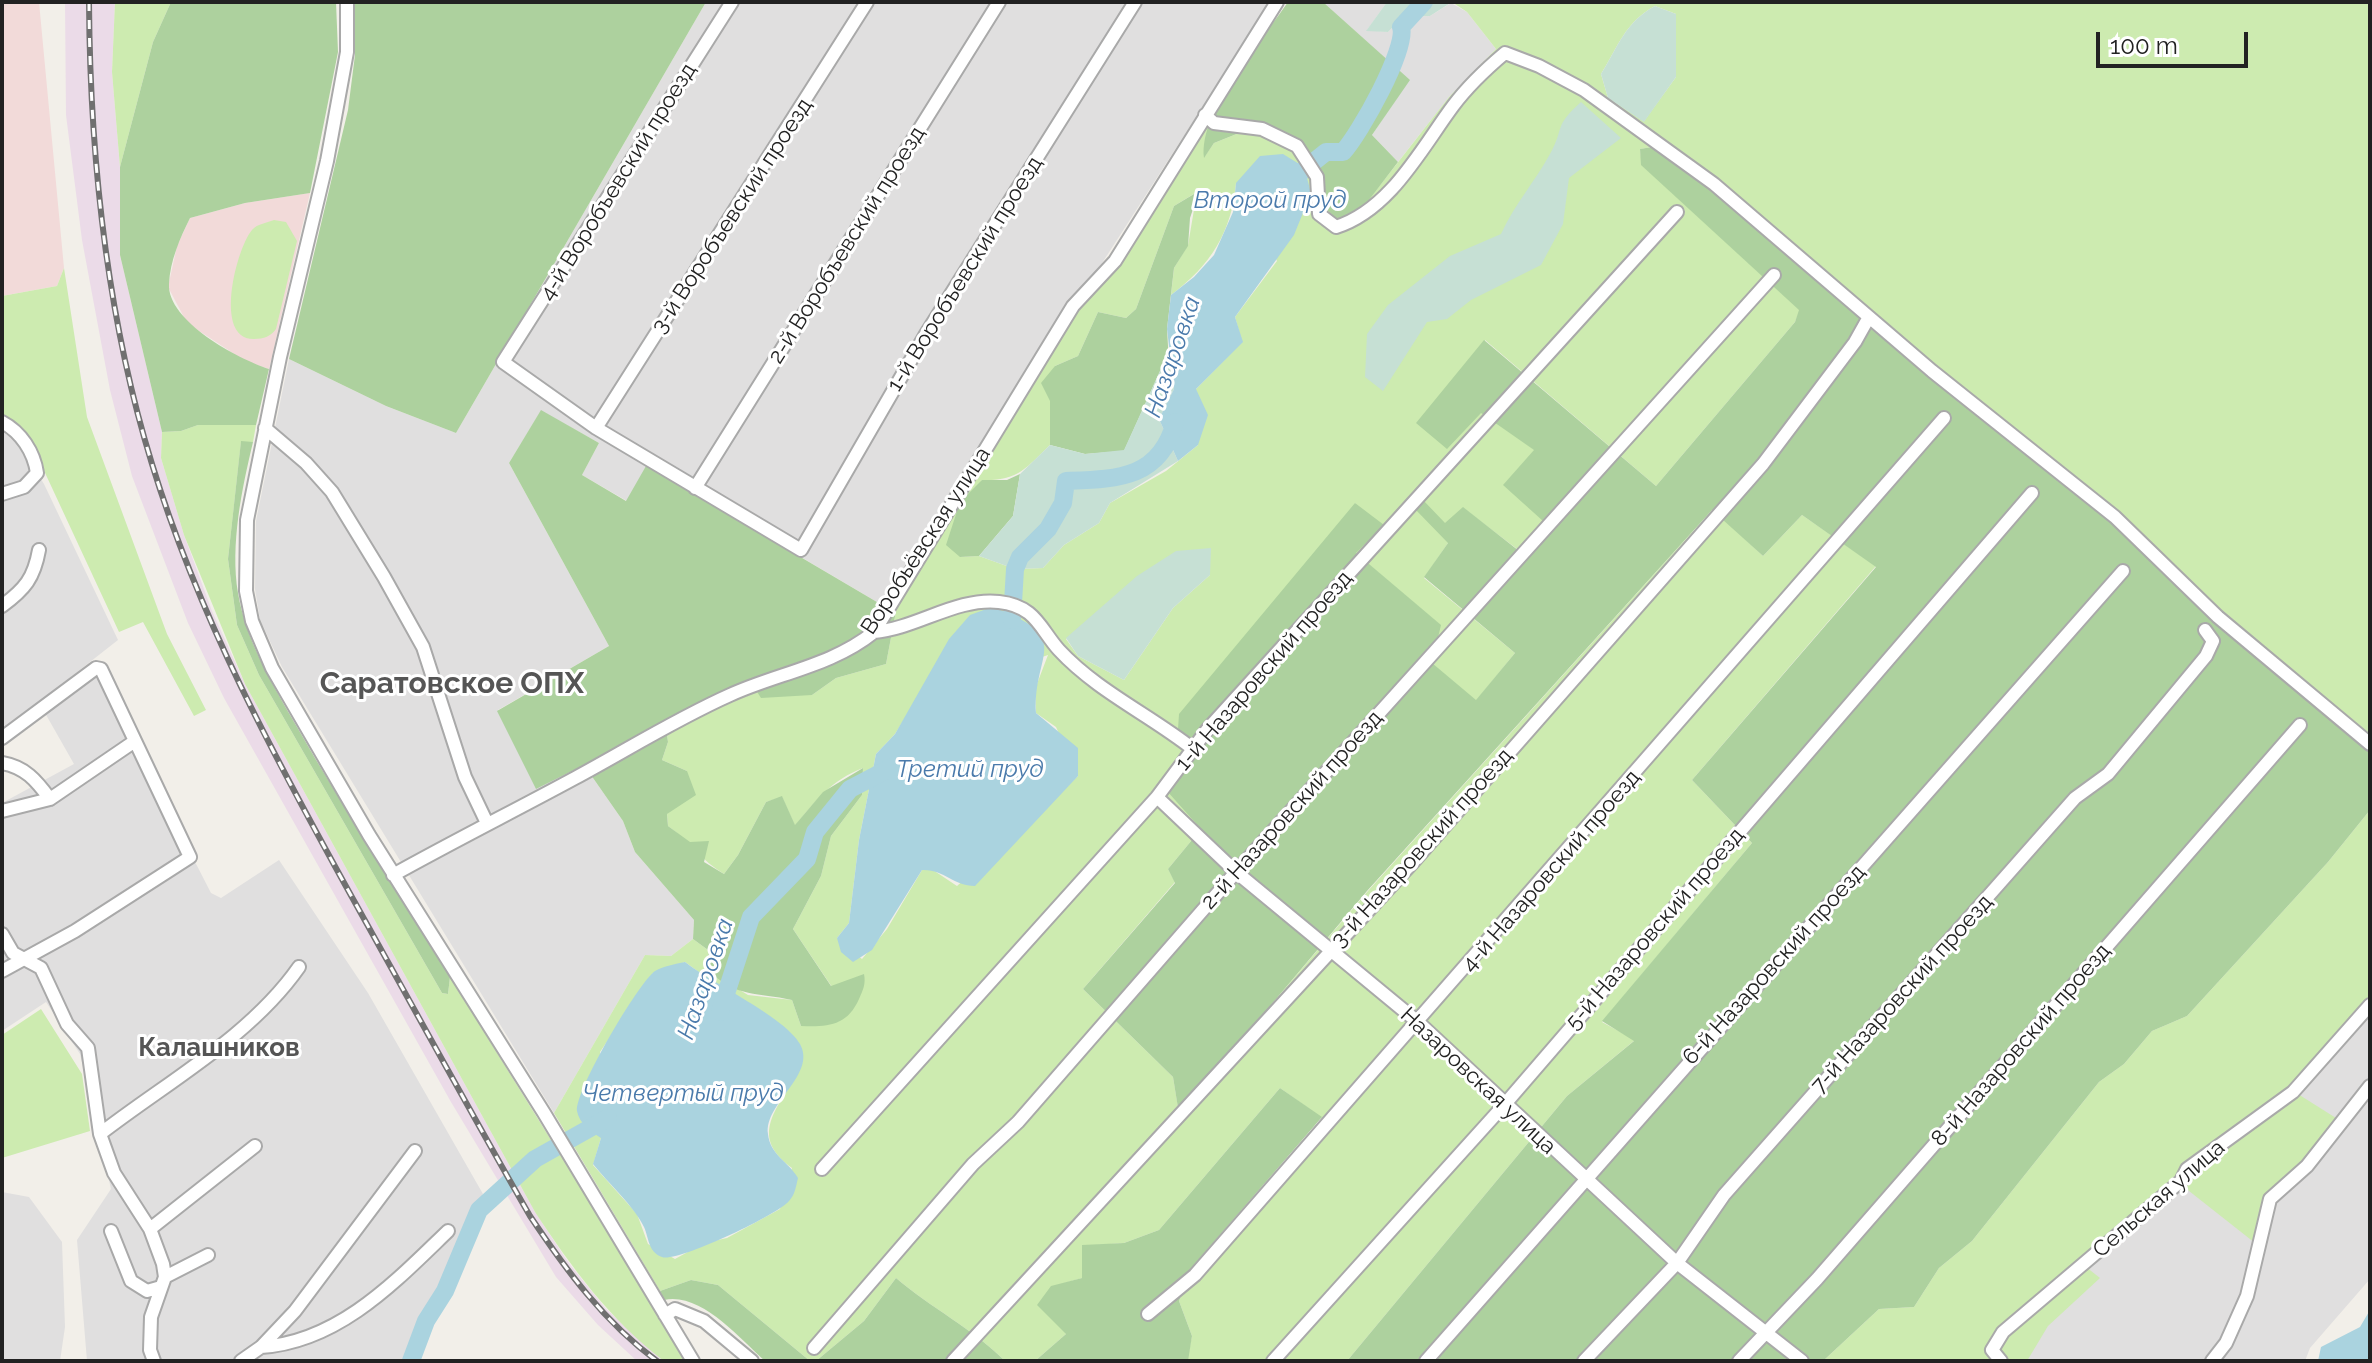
<!DOCTYPE html>
<html>
<head>
<meta charset="utf-8">
<style>
  body { margin:0 }
  #map { position:relative; width:2372px; height:1363px; overflow:hidden; background:#f2efe9; font-family:Raleway,sans-serif }
  canvas { display:block }
  .frame { position:absolute; inset:0; border:4px solid #222; pointer-events:none }
  .scale { position:absolute; left:2096px; top:32px; width:152px; height:36px; box-sizing:border-box; border:4px solid #222; border-top:0; padding-left:10px; font-size:24px; line-height:28px; white-space:nowrap; color:#222; -webkit-text-stroke:6px #fff; paint-order:stroke }
</style>
</head>
<body>
<div id="map">
<canvas width="2372" height="1363"></canvas>
<div class="frame"></div>
<div class="scale">100 m</div>
</div>
<script>
const ctx = document.querySelector('canvas').getContext('2d');
ctx.lineJoin = 'round';
function fillPath(path, color) { ctx.fillStyle = color; ctx.fill(path, 'evenodd'); }
function strokePath(path, color, width, dash) { ctx.strokeStyle = color; ctx.lineWidth = width; ctx.lineCap = dash ? 'butt' : 'round'; ctx.setLineDash(dash || []); ctx.stroke(path); }
function drawText(font, color, halo, rows, align = 'center') {
  ctx.font = font + ' Raleway,sans-serif'; ctx.lineWidth = 6; ctx.setLineDash([]); ctx.textBaseline = 'middle'; ctx.strokeStyle = halo; ctx.fillStyle = color; for (const [text, x, y, turn = 0] of rows) {
    ctx.save(); ctx.translate(x, y); ctx.rotate((+turn || 0) * Math.PI / 180); ctx.textAlign = isNaN(turn) ? turn : align; if (halo) ctx.strokeText(text, 0, 0); ctx.fillText(text, 0, 0); ctx.restore();
  }
}
fillPath(new Path2D(`
  M706 2H1270L882 605 647 466 627 501 582 475 599 443 541 411 509 463 609 646 498 710 584 765 623 821 635 852 694 920 693 939 671 956 645 955 554 1113 282 667 260 620 255 589 256 521 289 359 386 406 456 433Z
  M1323 2H1387L1367 30 1388 32 1403 17 1430 16 1451 3 1467 12 1496 49 1449 97 1398 162 1372 135 1409 80Z
  M2 418 44 484 118 640 2 731Z
  M98 673 211 893 221 898 279 860 368 993 483 1194 445 1271 408 1361H87L77 1240 111 1189 80 1054 46 1002 2 1031V803L74 764 45 713Z
  M2370 998V1279L2310 1348 2305 1361H2020L2109 1223Z
  M2 1192 29 1197 62 1242 65 1327 60 1361H2Z`), '#e0dfdf');
fillPath(new Path2D(`
  M2 2H39L64 268 57 286 2 296Z
  M310 193 269 369 245 361 187 323 168 287 177 246 190 218 245 203Z`), '#f2dad9');
fillPath(new Path2D(`
  M65 2H115L112 72 120 167V255L162 432 161 458 184 535 212 611 245 684 535 1212 568 1262 606 1309 664 1361H637L598 1325 556 1277 451 1102 224 698 188 623 132 476 110 390 82 240 66 115Z`), '#ebdbe8');
fillPath(new Path2D(`
  M115 2H171L153 42 120 167 112 72Z
  M1452 2H2370V744L1658 146 1640 149 1642 165 1800 310 1795 322 1656 486 1485 340 1481 412 1535 450 1504 485 1554 529 1529 558 1463 508 1448 543 1424 578 1515 653 1476 701 1431 663 1440 625 1355 553 1356 503 1193 741 1201 829 1168 869 1175 882 1083 989 1173 1077 1179 1113 1367 892 1713 509 1763 556 1802 515 1876 566 1692 780 1752 843 1602 1022 1635 1040 1567 1096 1347 1361H1187L1192 1336 1179 1301 1193 1266 1322 1118 1280 1088 1159 1230 1124 1243 1083 1246 1082 1278 1051 1287 1066 1334 1035 1361H1005C972 1328 931 1308 896 1278L864 1321 816 1361H810L718 1285 691 1280 660 1291 554 1113 645 955 671 956 693 939 708 950 710 972 748 995 792 1000 801 1026 864 975 832 987 793 929 821 876 831 836 862 795 863 768C833 779 815 801 795 826L782 797 766 802 738 855 724 874C702 861 689 841 668 826L667 814 687 771 662 760 668 742 665 720 728 689 751 682 812 695 836 678 886 664 897 606 1079 310 1118 264 1212 112 1205 156 1214 143 1264 123 1304 142 1322 175 1356 216 1449 97 1496 49 1467 12ZM1655 6 1676 14V77L1644 121 1608 98 1601 74C1618 47 1625 22 1655 6ZM1236 183 1277 261 1235 317 1242 342 1196 389 1198 445 1166 471 1110 503 1099 523 1064 545 1043 568 1015 569 979 556 960 557 982 480C1018 481 1025 469 1050 445L1055 366 1078 356 1098 312 1126 318 1136 309 1174 206 1197 192 1188 245 1174 268 1171 295C1210 266 1232 232 1236 183ZM1210 575 1173 608 1124 680 1078 656 1066 639 1089 621ZM1048 655 1035 689 1036 713 1056 727 1078 776 957 886 933 870H922L887 929 862 959 837 938 849 923 859 840 876 754 895 734 916 700ZM685 962 726 992 763 1012 790 1086C769 1118 755 1141 792 1168L780 1209 727 1238 704 1243 675 1259 648 1244 637 1214 593 1165 601 1138 600 1052 653 973Z
  M274 220 286 222 297 241 276 329C271 336 264 339 254 339 213 340 236 249 252 230 257 224 266 223 274 220Z
  M64 268 87 417 167 634 206 710 194 716 143 622 119 632 33 447 16 425 2 415V296L57 286Z
  M198 425H256L253 442H241L228 559 237 625 259 675 442 993 448 994 450 977 688 1361H664C610 1320 572 1268 535 1212L245 684 184 535 161 458 162 432 181 431Z
  M2370 810V999L2290 1089 2336 1118 2303 1162 2264 1199 2255 1243 2184 1187 2171 1183 2081 1263 2100 1278 2048 1326 2027 1361H1823L1879 1309 1914 1307 1939 1268 1972 1241 2099 1082 2124 1064 2152 1031 2187 1016 2328 862Z
  M41 1009 82 1074 90 1131 2 1158V1035Z`), '#cdebb0');
fillPath(new Path2D(`
  M171 2H336L338 52 310 193 245 203 190 218C180 238 170 261 169 284 167 321 238 359 269 369L256 425H198L181 431 162 432 120 255V167L153 42Z
  M353 2H706L456 433 386 406 289 359 348 110 355 55Z
  M1288 2H1323L1410 80 1372 135 1398 162 1356 217 1337 219 1325 208C1319 153 1313 147 1264 123L1214 143 1204 158C1199 109 1261 42 1288 2Z
  M1658 146 2006 428 2218 617 2370 744V810L2328 862 2187 1016 2152 1031 2124 1064 2099 1082 1972 1241 1939 1268 1914 1307 1879 1309 1823 1361H1347L1567 1096 1634 1041 1602 1021 1752 843 1692 780 1876 567 1802 515 1763 556 1712 510 1367 891 1179 1114 1173 1077 1083 989 1175 883 1168 869 1201 829 1167 791 1192 741 1178 729 1179 714 1355 503 1384 525 1356 553 1441 625 1432 663 1476 700 1515 653 1424 577 1448 543 1415 509 1423 500 1445 523 1463 507 1528 558 1553 530 1503 485 1534 450 1481 413 1447 449 1416 423 1484 340 1656 486 1795 322 1799 310 1641 165 1640 149Z
  M1199 191 1190 218 1188 246 1174 268 1167 329 1169 363 1160 371 1124 451 1085 454 1050 445V401L1041 383 1055 366 1078 356 1098 312 1126 318 1136 309 1174 206Z
  M541 410 599 443 582 475 626 501 646 466 882 605 897 606 886 664 836 678 812 695 761 698 751 682 728 689 665 720 668 742 662 760 687 771 696 795 667 814 668 826 690 842 709 841 704 862 724 874 738 855 766 802 782 796 795 825 823 792 863 768 862 795 831 836 821 876 793 929 831 986 864 974C866 984 863 990 859 999 847 1026 828 1027 801 1026L792 1000C757 992 738 998 710 972L708 950 693 939 694 920 635 852 623 821 584 765 536 789 497 711 609 646 509 463Z
  M241 441 253 442C242 488 230 545 238 593 246 641 273 685 297 727 345 812 401 892 450 977L448 994 442 993 259 675 237 625 228 559Z
  M1020 474 1013 516 979 556 960 557 946 545 960 502 982 480H1007Z
  M1280 1088 1322 1117 1193 1266 1179 1301 1192 1336 1188 1361H1035L1066 1334 1037 1305 1051 1286 1082 1278V1245L1124 1243 1159 1230Z
  M896 1278C931 1308 972 1328 1005 1361H816L864 1321Z
  M691 1280 718 1285 810 1361H765C739 1338 701 1292 664 1300L660 1291Z`), '#add19e');
fillPath(new Path2D(`
  M1387 2H1452L1430 16 1403 17 1388 32 1366 31Z
  M1655 6 1676 14V77L1644 122 1608 98 1601 74C1618 47 1625 22 1655 6Z
  M1581 102 1621 138 1569 178 1563 224 1541 265 1471 300 1447 319 1427 322 1383 391 1365 377 1367 334 1388 305 1450 256 1501 234C1516 202 1534 183 1550 154 1565 127 1553 127 1581 102Z
  M1169 363 1174 389 1159 419 1178 461 1110 503 1099 523 1064 545 1043 568 1015 569 979 556 1013 516 1020 474 1050 445 1085 454 1124 450 1160 371Z
  M1211 548 1210 575 1173 608 1124 680 1078 656 1066 638 1137 576 1176 551Z`), '#c6e0d4');
fillPath(new Path2D(`
  M1283 154 1304 167 1311 193 1294 235 1235 317 1243 342 1196 389 1208 415 1198 445 1178 461 1159 419 1174 389 1167 329 1171 295 1194 277 1214 255 1233 212 1236 183 1260 156Z
  M992 607C1076 638 1033 651 1036 713L1078 748V776L975 886C953 886 944 869 922 870L872 950 853 962 841 952 837 938 849 923 859 840 876 754 895 734 949 639 970 615Z
  M685 962C713 984 785 1017 800 1044 817 1075 764 1103 768 1134 770 1155 789 1162 798 1178 796 1186 795 1195 789 1201 776 1216 676 1263 662 1257 648 1252 649 1238 644 1227 634 1206 608 1183 593 1164L601 1138C591 1132 579 1123 577 1111 575 1090 639 982 655 971 664 966 675 964 685 962Z
  M2370 1310V1361H2318L2321 1347 2360 1327Z`), '#aad3df');
strokePath(new Path2D(`
  M1296 176 1326 152H1343C1359 135 1408 48 1401 27L1424 2
  M1012 620 1015 569 1020 557 1048 529 1063 503 1066 481C1117 479 1160 479 1175 422
  M720 1012 751 917 807 859 815 832 850 789 894 766
  M411 1361 426 1321 445 1291 479 1210 535 1159 608 1118`), '#aad3df', 18);
const minor = new Path2D(`
  M347 2V52L327 161 280 357 247 520 246 591 252 621 272 668 369 835 544 1113 693 1361
  M732 2 503 362 596 428 801 550 926 334 1135 2
  M1205 115 1214 123 1262 129 1297 146 1317 177 1319 214 1336 227C1390 210 1421 149 1453 106 1468 86 1486 69 1505 53L1539 66 1584 90 1714 184 1932 371 2115 517 2218 617 2370 744
  M2 422C21 432 34 452 37 473L24 487 2 494
  M265 428 306 463 332 492 384 577 423 647 465 777 486 821
  M596 428 867 2
  M695 488 999 2
  M2 606C25 589 34 578 39 550
  M874 632C915 629 957 597 999 602 1036 606 1040 629 1059 650 1097 691 1150 715 1193 749
  M2 738 96 668 101 669 190 857 75 931 2 971
  M2 763C25 767 36 780 50 799
  M1157 797 1236 872 1419 1023 1677 1263 1802 1361
  M2 811 50 799 135 741
  M393 875C454 841 514 811 575 778 627 750 676 719 730 695 778 673 832 666 874 632L1073 306 1115 261 1277 2
  M2 934 13 953 41 968 67 1024 88 1048 100 1134 114 1173 150 1229 163 1264 165 1277 151 1317 150 1350 154 1361
  M100 1134C167 1082 250 1037 299 967
  M822 1169 1157 797 1207 730 1677 212
  M150 1229 255 1146
  M111 1231 131 1281 147 1291 161 1287
  M165 1277 208 1255
  M1148 1314 1195 1275 1944 418
  M665 1315 675 1309 704 1321 752 1361
  M261 1347C339 1342 396 1281 448 1231
  M814 1348 973 1164 1018 1122 1236 872 1774 275
  M241 1361 261 1347 295 1311 415 1151
  M953 1361 1414 861 1763 464 1855 342 1869 317
  M1273 1361 1505 1104 2032 493
  M1426 1361 2123 571
  M1584 1361 1677 1263 1724 1195 2075 798 2108 774 2206 656 2213 641 2205 630
  M1739 1361 1817 1279 2300 725
  M2001 1361 1992 1350 2003 1332 2181 1181 2187 1169 2293 1092 2370 1005
  M2212 1361 2226 1343 2247 1296 2270 1199 2307 1166 2370 1086`);
strokePath(minor, '#a9a9a9', 16);
strokePath(minor, '#fff', 12);
const rail = new Path2D(`
  M89 2C90 157 106 315 152 464 199 618 275 758 353 899 412 1005 470 1111 530 1216 566 1270 604 1322 657 1361`);
strokePath(rail, '#707070', 6);
strokePath(rail, '#fff', 3, [9]);
drawText('22px', '#222', '#fff', [
  ["4-й Воробъевский проезд",618,182,-58],
  ["3-й Воробъевский проезд",732,216,-57],
  ["2-й Воробъевский проезд",847,245,-58],
  ["1-й Воробъевский проезд",965,274,-58],
  ["Воробьёвская улица",926,541,-57],
  ["1-й Назаровский проезд",1264,671,-49],
  ["2-й Назаровский проезд",1292,810,-48],
  ["3-й Назаровский проезд",1422,848,-48],
  ["4-й Назаровский проезд",1551,871,-49],
  ["5-й Назаровский проезд",1655,929,-49],
  ["6-й Назаровский проезд",1774,965,-48],
  ["7-й Назаровский проезд",1902,994,-48],
  ["8-й Назаровский проезд",2021,1045,-49],
  ["Назаровская улица",1478,1081,43],
  ["Сельская улица",2159,1199,-41]
]);
drawText('italic 24px', '#4a7aab', '#fff', [
  ["Второй пруд",1270,201],
  ["Назаровка",1173,357,-71],
  ["Третий пруд",970,770],
  ["Назаровка",706,979,-71],
  ["Четвертый пруд",683,1094]
]);
drawText('bold 26px', '#555', '#fff', [
  ["Калашников",219,1048]
]);
drawText('bold 30px', '#555', '#fff', [
  ["Саратовское ОПХ",452,684]
]);
</script>
</body>
</html>
